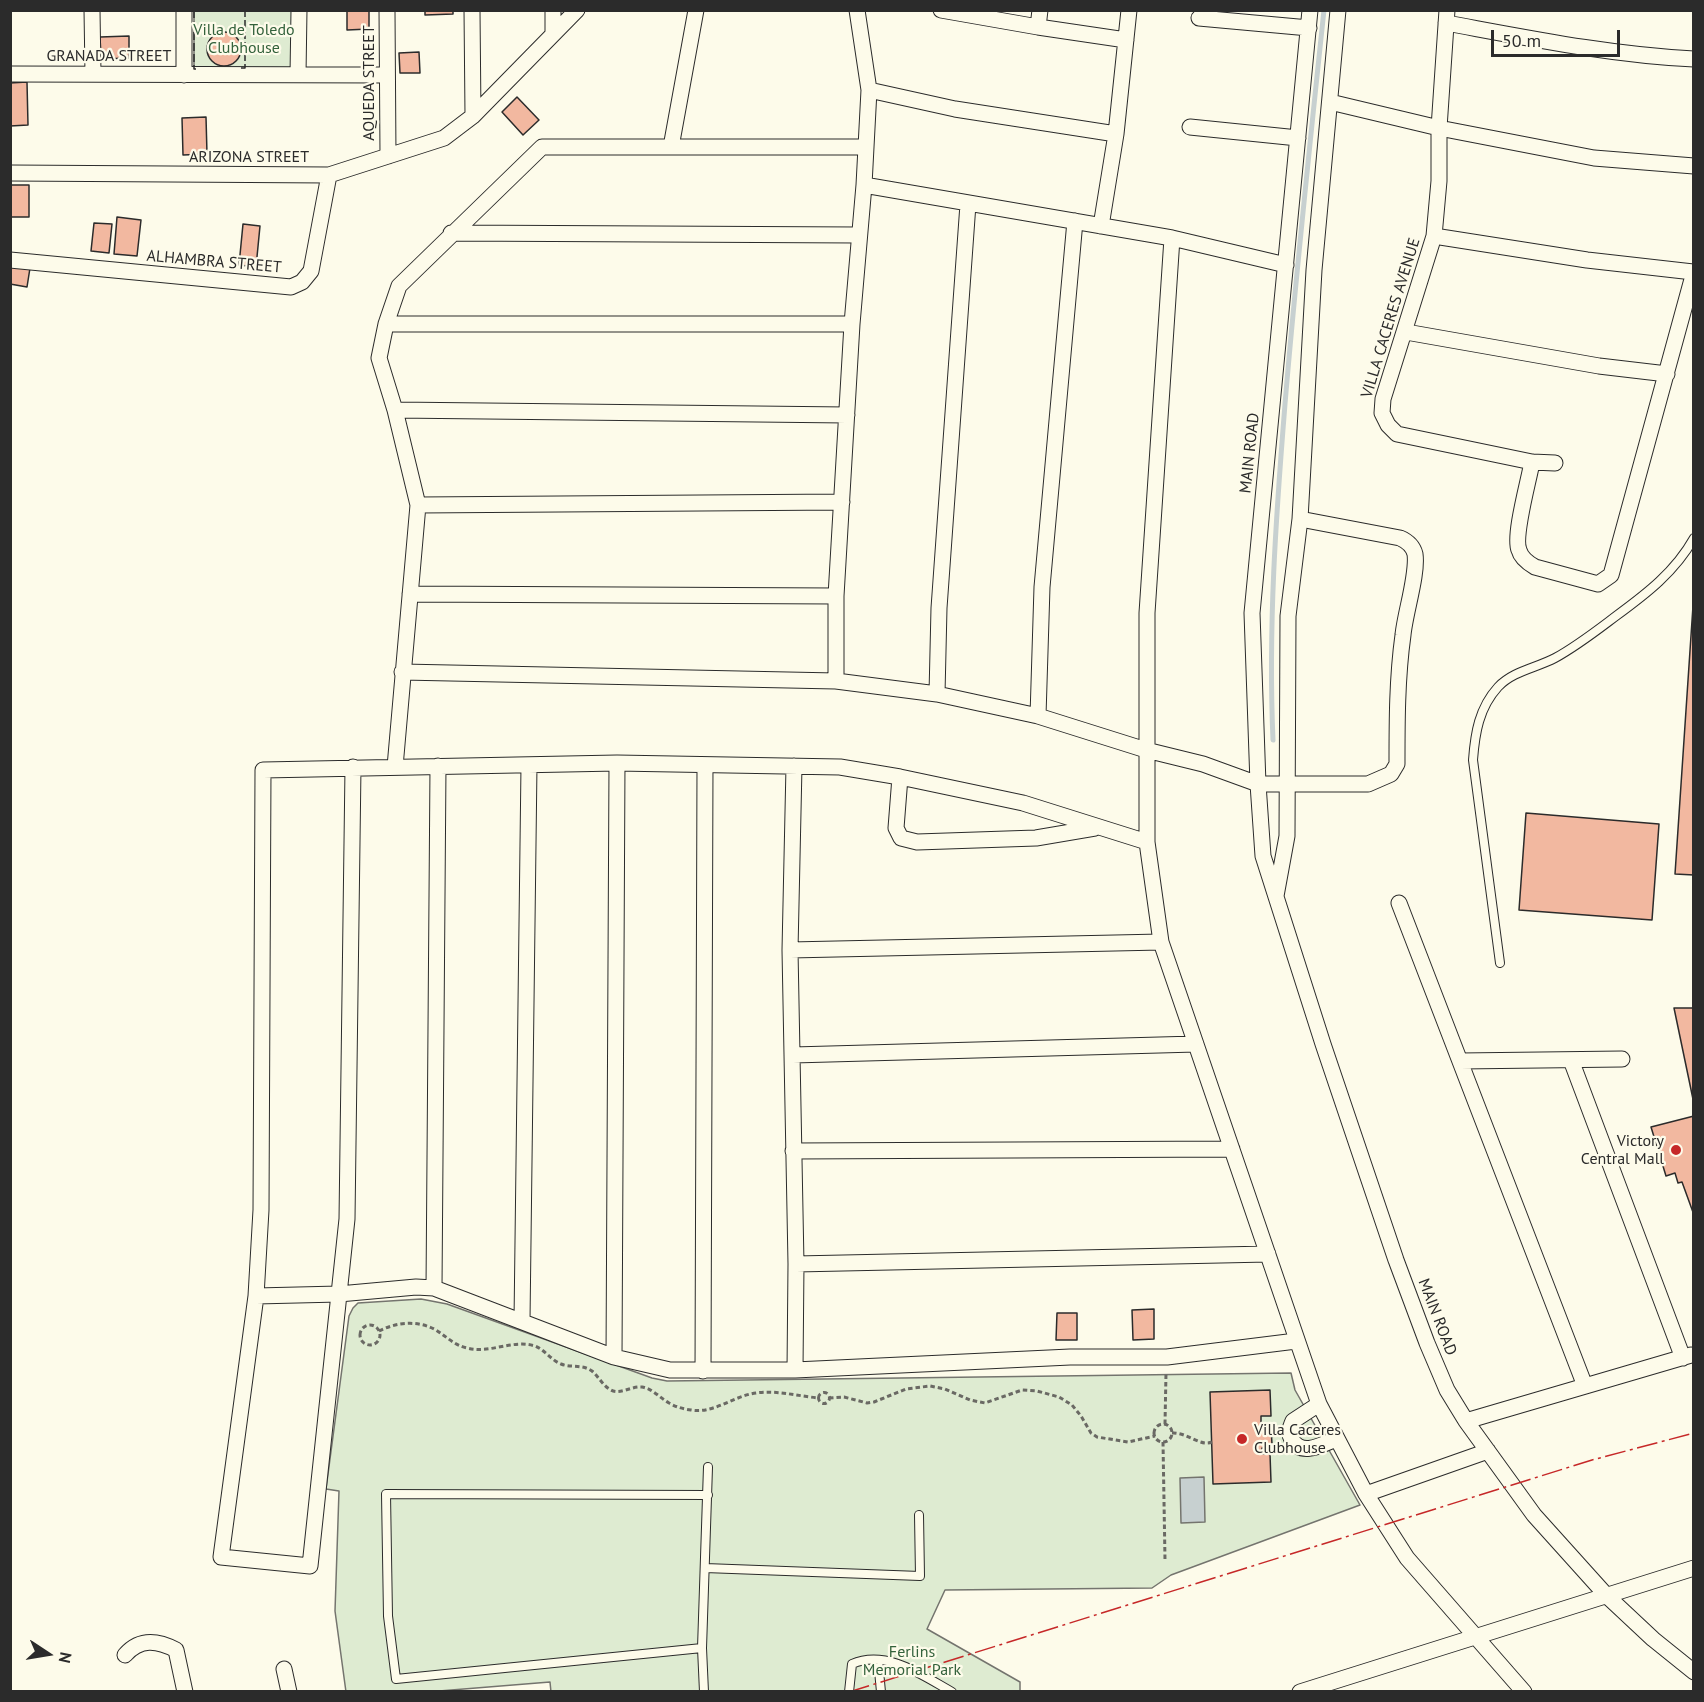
<!DOCTYPE html>
<html>
<head>
<meta charset="utf-8">
<style>
  body { margin:0 }
  #map { position:relative; width:1704px; height:1702px; overflow:hidden; background:#fdfbea; font-family:"PT Sans",sans-serif }
  canvas { display:block }
  .frame { position:absolute; inset:0; border:12px solid #2b2b2b; pointer-events:none }
  .north { position:absolute; left:18px; top:1624px; width:60px; height:60px; -webkit-text-stroke:4px #fdfbea; paint-order:stroke; rotate:102deg; font-size:16px; font-weight:700; line-height:24px; text-align:center; color:#2b2b2b }
  .north::after { content:''; display:block; margin:auto; width:21px; height:27px; background:#2b2b2b; clip-path:polygon(50% 0,100% 100%,50% 72%,0 100%) }
  .scale { position:absolute; left:1491px; top:30px; width:129px; height:27px; box-sizing:border-box; border:3px solid #2b2b2b; border-top:0; padding-left:8px; font-size:18px; line-height:21px; white-space:nowrap; color:#2b2b2b; -webkit-text-stroke:4px #fdfbea; paint-order:stroke }
</style>
</head>
<body>
<div id="map">
<canvas width="1704" height="1702"></canvas>
<div class="frame"></div>
<div class="north">N</div>
<div class="scale">50 m</div>
</div>
<script>
const ctx = document.querySelector('canvas').getContext('2d');
ctx.lineJoin = 'round';
function fillPath(path, color) { ctx.fillStyle = color; ctx.fill(path, 'evenodd'); }
function strokePath(path, color, width, dash) { ctx.strokeStyle = color; ctx.lineWidth = width; ctx.lineCap = dash ? 'butt' : 'round'; ctx.setLineDash(dash || []); ctx.stroke(path); }
function drawText(font, color, halo, rows, align = 'center') {
  ctx.font = font + ' "PT Sans",sans-serif'; ctx.lineWidth = 4.5; ctx.setLineDash([]); ctx.textBaseline = 'middle'; ctx.strokeStyle = halo; ctx.fillStyle = color; for (const [text, x, y, turn = 0] of rows) {
    ctx.save(); ctx.translate(x, y); ctx.rotate((+turn || 0) * Math.PI / 180); ctx.textAlign = isNaN(turn) ? turn : align; if (halo) ctx.strokeText(text, 0, 0); ctx.fillText(text, 0, 0); ctx.restore();
  }
}
const green = new Path2D(`
  M194 11H293L294 68 194 69Z
  M421 1299 447 1304 652 1378 667 1381 1291 1373 1295 1390 1360 1505 1171 1575 1152 1588 945 1590 927 1629 1020 1682V1691L551 1692 550 1682 439 1691 346 1692 335 1611 339 1491 326 1489 349 1316 353 1308 358 1303Z`);
fillPath(green, '#deebd1');
strokePath(green, '#74746e', 1.5);
const water = new Path2D(`
  M1204 1477 1205 1522 1181 1523 1180 1478Z`);
fillPath(water, '#c7d0d0');
strokePath(water, '#74746e', 1.5);
strokePath(new Path2D(`
  M1273 740C1268 627 1276 516 1285 404 1296 273 1310 142 1324 10`), '#c7d0d0', 5);
const building = new Path2D(`
  M347 10H369V29L347 30Z
  M425 10H453V14L425 15Z
  M207 49a17 17 0 1 1 34 0a17 17 0 1 1-34 0Z
  M129 36V58L101 59 100 37Z
  M419 52 420 73H400L399 53Z
  M27 82 28 125 10 126V83Z
  M517 97 539 120 523 135 502 112Z
  M206 117 207 154 183 155 182 118Z
  M10 185H29V217H10Z
  M117 217 141 220 137 256 114 254Z
  M94 223 112 224 109 253 91 251Z
  M243 224 260 226 256 267 239 265Z
  M10 265 30 268 27 287 10 284Z
  M1694 591V875L1675 874Z
  M1526 813 1659 824 1652 920 1519 910Z
  M1674 1008H1694V1104Z
  M1694 1116V1215L1682 1182 1678 1183 1675 1173 1666 1176 1651 1127Z
  M1154 1309V1339L1133 1340 1132 1310Z
  M1057 1313H1077V1340H1056Z
  M1270 1390 1271 1416H1261V1425H1266V1428H1271L1272 1444H1266V1448H1262V1454H1270L1271 1482 1213 1484 1210 1392Z`);
fillPath(building, '#f2b8a0');
strokePath(building, '#2b2b2b', 1.5);
const lane = new Path2D(`
  M1500 963 1473 760C1475 733 1479 708 1498 687 1513 671 1536 668 1555 658 1577 646 1596 631 1616 616 1646 594 1675 572 1694 538
  M705 1568 920 1576 919 1515
  M702 1648 396 1679 388 1616 386 1494 708 1495
  M878 1660 881 1692
  M704 1692 702 1648 708 1467
  M849 1692 852 1664C886 1649 922 1675 952 1692`);
const street = new Path2D(`
  M92 10 93 74
  M184 10V75
  M387 10 388 156
  M472 10 473 116
  M553 10V34
  M941 10 1038 27 1126 40
  M1310 10 1252 613 1258 784 1263 856 1323 1044 1396 1260 1427 1343 1447 1390 1466 1421 1534 1515 1606 1595 1653 1639 1694 1672
  M1447 10 1439 128V181L1434 236 1383 399 1382 413 1388 425 1397 434 1532 462 1555 463
  M1199 18 1309 28
  M1446 23C1528 38 1611 55 1694 59
  M1038 27 1040 10
  M10 74 387 75
  M298 75 299 10
  M869 90 955 109 1116 134
  M1330 102 1439 128 1594 158 1694 166
  M1190 127 1298 138
  M671 147 696 10
  M10 173 329 175 444 138 473 116 577 10
  M864 185 1172 238 1286 265
  M1101 226 1116 134 1129 10
  M451 233 858 235
  M1434 236 1587 260 1693 272
  M1172 238 1147 613V842L1161 942 1319 1404 1366 1494 1407 1558 1524 1692
  M10 260 291 287 302 282 311 271 329 175
  M386 324H852
  M1406 332 1599 366 1667 374
  M395 410 847 415
  M1532 462C1529 480 1513 536 1519 550 1521 558 1528 563 1535 567L1598 584 1611 575 1694 272
  M418 505 842 502
  M410 594 836 596
  M402 672 836 681 937 694 1038 716 1146 750 1203 764 1258 784H1368L1391 774 1397 764C1397 722 1397 678 1403 635 1405 613 1418 574 1415 554 1413 546 1407 541 1400 538L1300 519
  M836 681V596L852 324 864 185 869 90 857 10
  M937 694 939 608 968 204
  M1038 716 1042 587 1075 221
  M794 766 790 950 796 1264 795 1370
  M353 767 347 1219 310 1566 221 1557 256 1296 261 1210 263 770 617 763 840 767 900 777 1023 803 1147 842
  M395 767 418 505 395 410 379 358 386 324 399 286 542 147H866
  M900 777 896 828 901 838 917 842 1036 838 1095 828
  M1276 896 1287 836 1288 616 1300 519 1314 270 1338 10
  M1399 903 1585 1386
  M790 950 1161 942
  M793 1055 1196 1044
  M1571 1060 1683 1358
  M1460 1061 1622 1059
  M793 1151 1232 1149
  M796 1264 1268 1254
  M434 1288 438 766
  M256 1296 339 1294 416 1287 434 1288 614 1357 670 1370H795L1070 1357H1167L1296 1341
  M522 1321 529 765
  M614 1357 617 763
  M703 1371 705 765
  M1319 1404 1293 1421C1290 1428 1288 1433 1292 1440 1302 1457 1323 1444 1336 1439
  M1466 1421 1691 1355
  M1366 1494 1488 1451
  M125 1655C140 1638 157 1640 176 1650L185 1692
  M284 1669 289 1692
  M1300 1692 1694 1568`);
strokePath(lane, '#2b2b2b', 10);
strokePath(street, '#2b2b2b', 17);
strokePath(new Path2D(`
  M360 1335a10 10 0 1 1 20 0a10 10 0 1 1-20 0Z
  M379 1331C397 1322 418 1320 436 1330 447 1337 454 1345 467 1348 490 1354 513 1339 535 1346 545 1350 551 1360 561 1364 571 1368 582 1364 592 1371 599 1377 603 1386 611 1390 620 1395 631 1386 642 1387 653 1389 660 1398 669 1403 676 1407 683 1409 691 1410 714 1414 733 1396 756 1393 777 1390 797 1396 819 1398
  M818.5 1398a5.5 5.5 0 1 1 11 0a5.5 5.5 0 1 1-11 0Z
  M829 1398 844 1397 867 1403 874 1402 906 1389 930 1386 945 1389 970 1400 985 1403 1022 1390 1037 1391 1059 1397 1072 1405 1081 1416 1091 1433 1097 1437 1128 1442 1155 1436
  M1165 1424 1166 1373
  M1154 1433a9 9 0 1 1 18 0a9 9 0 1 1-18 0Z
  M1172 1433C1187 1432 1200 1447 1212 1442
  M1163 1442 1165 1560`), '#6a6964', 3, [4.5, 3]);
strokePath(lane, '#fdfbea', 8);
strokePath(street, '#fdfbea', 15);
strokePath(new Path2D(`
  M194 10V69H196
  M241 68H245V10`), '#2b2b2b', 1.5, [8, 3]);
strokePath(new Path2D(`
  M849 1692 1592 1460 1694 1433`), '#c62828', 1.5, [21, 4.5, 3, 4.5]);
for (const [x, y, r, color] of [
  [1676,1150,6,"#c62828"],
  [1242,1439,6,"#c62828"]
]) { const dot = new Path2D(); dot.arc(x, y, r, 0, 2 * Math.PI); ctx.fillStyle = color; ctx.fill(dot); strokePath(dot, '#fdfbea', 2); }
drawText('16px', '#34623c', '#fdfbea', [
  ["Villa de Toledo",244,30],
  ["Clubhouse",244,48],
  ["Ferlins",912,1652],
  ["Memorial Park",912,1670]
]);
drawText('16px', '#2b2b2b', '#fdfbea', [
  ["GRANADA STREET",109,56],
  ["AQUEDA STREET",369,83,-90],
  ["ARIZONA STREET",249,157],
  ["ALHAMBRA STREET",214,262,5],
  ["VILLA CACERES AVENUE",1391,318,-73],
  ["MAIN ROAD",1250,453,-84],
  ["MAIN ROAD",1437,1317,69]
]);
drawText('16px', '#2b2b2b', '#fdfbea', [
  ["Victory",1664,1141],
  ["Central Mall",1664,1159],
  ["Villa Caceres",1254,1430,"left"],
  ["Clubhouse",1254,1448,"left"]
], 'right');
</script>
</body>
</html>
